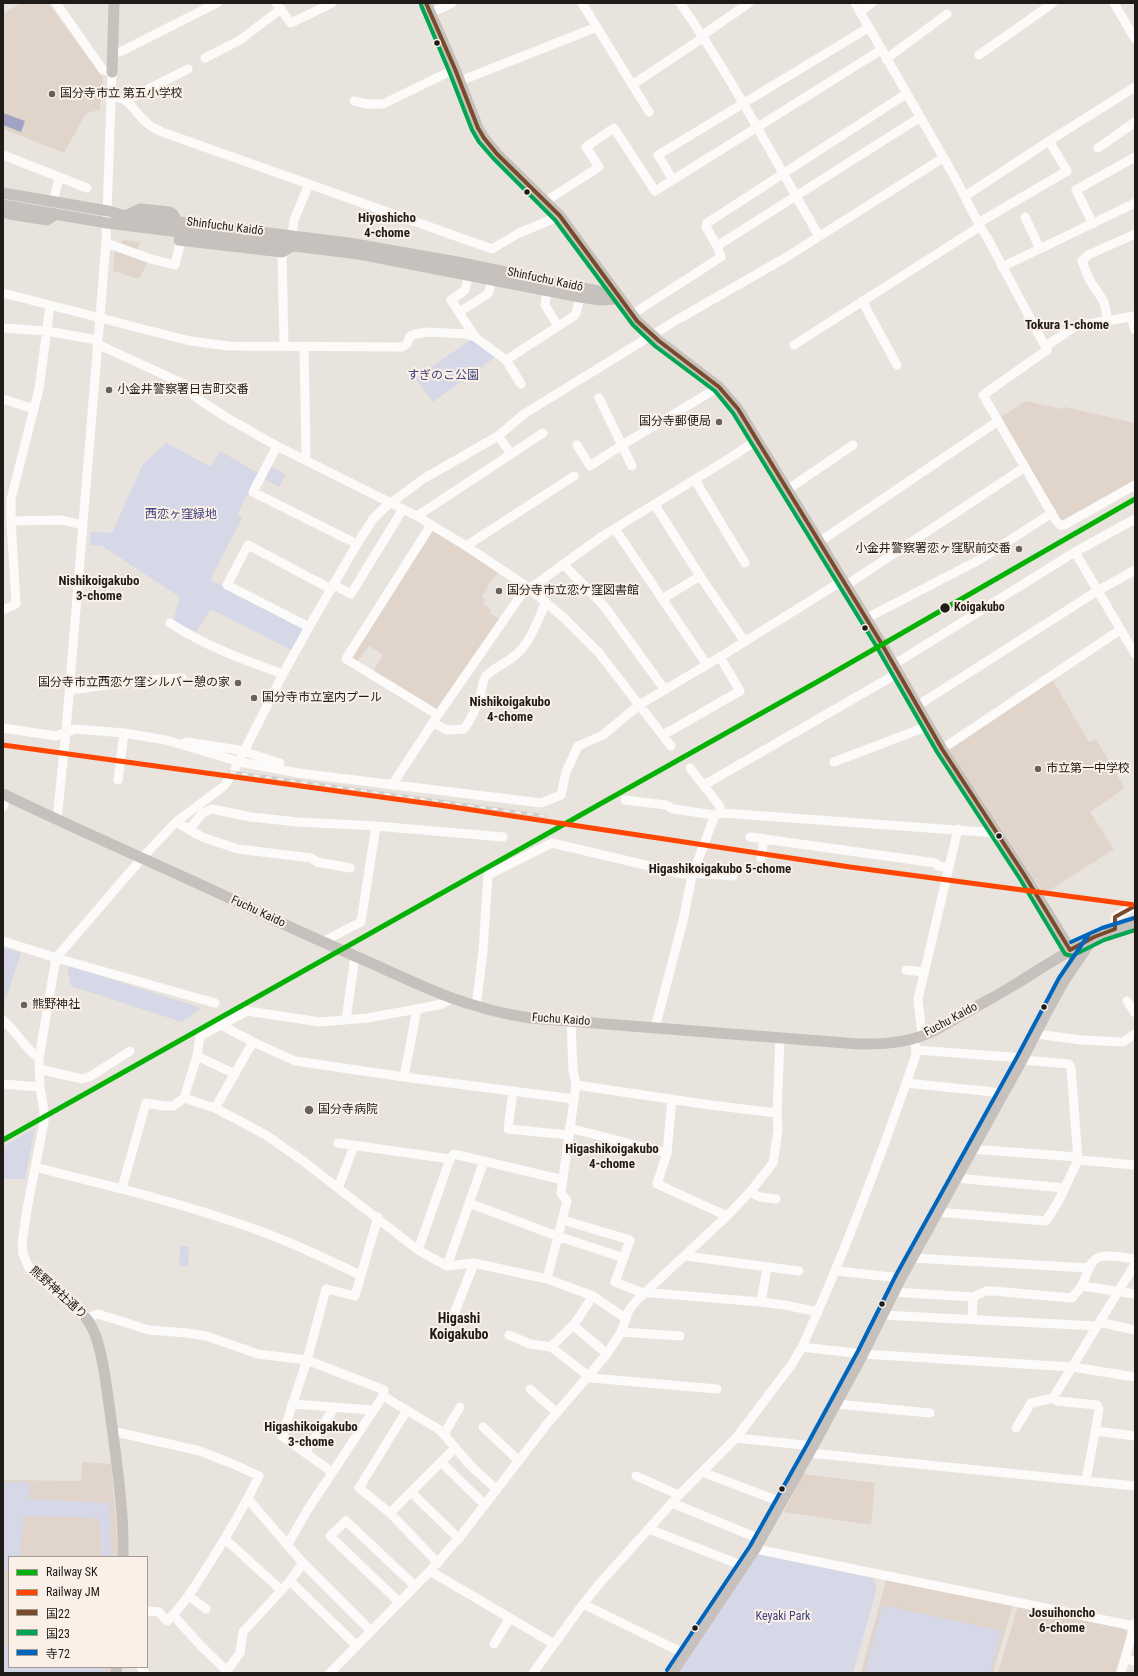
<!DOCTYPE html>
<html>
<head>
<meta charset="utf-8">
<style>
  body { margin:0 }
  #map { position:relative; width:1138px; height:1676px; overflow:hidden; background:#e9e3de; font-family:"Roboto Condensed","Noto Sans JP",sans-serif }
  canvas { display:block }
  .frame { position:absolute; inset:0; border:4px solid #1f1b18; pointer-events:none }
  .legend { position:absolute; left:8px; top:1556px; width:140px; height:112px; box-sizing:border-box; background:#fbf0e7; border:1px solid #a39b94; margin:0; padding:5px 7px; list-style:none; font-size:12px; color:#1f1b18 }
  .legend li { display:flex; align-items:center; gap:8px; height:20px }
  .legend b { width:20px; border:1px solid #a39b94 }
</style>
</head>
<body>
<div id="map">
<canvas width="1138" height="1676"></canvas>
<div class="frame"></div>
<ul class="legend">
<li><b style="height:5px;background:#05b104"></b>Railway SK</li>
<li><b style="height:5px;background:#ff4500"></b>Railway JM</li>
<li><b style="height:5px;background:#7a4b2a"></b>国22</li>
<li><b style="height:5px;background:#00a651"></b>国23</li>
<li><b style="height:5px;background:#0065bd"></b>寺72</li>
</ul>
</div>
<script>
const ctx = document.querySelector('canvas').getContext('2d');
ctx.lineJoin = 'round';
function fillPath(path, color) { ctx.fillStyle = color; ctx.fill(path, 'evenodd'); }
function strokePath(path, color, width, dash) { ctx.strokeStyle = color; ctx.lineWidth = width; ctx.lineCap = dash ? 'butt' : 'round'; ctx.setLineDash(dash || []); ctx.stroke(path); }
function drawText(font, color, halo, rows, align = 'center') {
  ctx.font = font + ' "Roboto Condensed","Noto Sans JP",sans-serif'; ctx.lineWidth = 4; ctx.setLineDash([]); ctx.textBaseline = 'middle'; ctx.strokeStyle = halo; ctx.fillStyle = color; for (const [text, x, y, turn = 0] of rows) {
    ctx.save(); ctx.translate(x, y); ctx.rotate((+turn || 0) * Math.PI / 180); ctx.textAlign = isNaN(turn) ? turn : align; if (halo) ctx.strokeText(text, 0, 0); ctx.fillText(text, 0, 0); ctx.restore();
  }
}
fillPath(new Path2D(`
  M21 3H48L103 78 100 110 86 113 64 153 3 129V14Z
  M124 240 140 242 135 255 148 261 139 279 113 271 115 248Z
  M1026 401 1061 409 1065 407 1135 423V481L1063 522 1060 521 1002 423 1003 420 1001 417Z
  M432 530 499 572 487 586 488 587 482 596 485 599 483 604 491 610 490 613 499 619 438 709 435 710 373 671 383 655 369 646 357 662 352 658 351 655Z
  M1052 679 1089 742 1096 739 1125 788 1090 812 1114 849 1044 894 949 749Z
  M82 1462 111 1464 116 1523 117 1557H9V1667H111V1673H3V1480L81 1481Z
  M803 1474 875 1483 871 1525 784 1512Z
  M886 1580 1013 1605 993 1673H861Z
  M1018 1606 1124 1629 1128 1634 1115 1673H998Z`), '#e0d4cb');
fillPath(new Path2D(`
  M475 337 498 355 433 402 415 378Z
  M166 443 211 467 220 451 258 473 237 515 242 518 210 580 303 626V631L293 651 211 609 196 632 173 621 180 597 102 546 90 545 91 532 112 533 143 464Z
  M270 466 286 474 279 487 264 479Z
  M3 947 21 953 3 1008Z
  M67 965 201 1008 182 1022 71 986Z
  M35 1128 25 1179H3V1147Z
  M180 1246 189 1247 188 1267 179 1265Z
  M3 1482 30 1483 29 1499 110 1503 111 1557H102L99 1518 24 1516 20 1557H9V1572H3Z
  M758 1553 872 1578 877 1587 853 1673H677Z
  M883 1605 1002 1631 990 1673H871L865 1671Z
  M3 1638 5 1646 9 1647V1667H106V1673H3Z`), '#d6d7e7');
fillPath(new Path2D(`
  M3 113 25 121 21 132 3 125Z`), '#a0a3c1');
strokePath(new Path2D(`
  M56 3 103 70 112 72 106 243 66 731 57 820
  M276 3 291 23 332 3
  M582 3 649 112
  M680 3C732 77 773 158 819 236
  M855 3C887 58 918 114 950 169 964 192 973 217 988 239L1047 350 983 395 1056 521 1060 525H1064L1135 485
  M1114 3 1135 39
  M860 12 872 3
  M431 13 452 3
  M113 53 120 52 217 3
  M979 55 1053 3
  M205 58 240 40 281 9
  M886 59 947 14
  M460 81 597 27
  M632 85 701 39 707 32 749 3
  M111 97C133 98 131 110 146 122 150 127 157 129 162 132L492 249 519 233 560 216
  M127 100 188 69
  M354 101 368 104H383L455 69
  M1098 148 1135 122
  M3 155 87 188
  M673 180 658 155 868 28
  M965 196 1049 141 1135 87
  M546 201 599 167 586 147 614 128 655 191 881 50
  M53 202 59 178
  M1025 217 1040 249
  M978 223 1067 171 1049 141
  M1093 224 1076 190 1135 157
  M292 235 294 220 309 184
  M106 243 151 259 175 265 181 240
  M717 246 919 118
  M282 252 284 347
  M1002 267 1135 203
  M467 282 465 290 451 300 475 337
  M547 291 545 305 558 326
  M3 293 190 341 228 346 402 347 407 344 410 336 415 334 429 332 466 334 475 337 506 360 521 384
  M862 301 897 365
  M459 312 488 294 490 287
  M631 315 721 257 717 246 706 227 707 223 906 94
  M1131 317 1135 330
  M1108 321 1104 302 1089 279 1082 261 1088 255 1135 234
  M3 328 47 331 97 340
  M97 344 184 384 198 399 229 419 277 446 417 516 466 546 529 588 564 618 599 653 671 746
  M794 345 979 227
  M1046 346 1076 326 1135 316
  M506 360 574 316 576 313 580 297
  M599 398 632 466
  M3 399 34 409
  M498 436 511 453
  M577 445 590 466 622 445 719 387
  M277 446 253 492 357 544
  M304 459 306 453 304 347
  M695 480 745 563
  M787 490 853 445
  M655 505 700 576 745 642
  M417 516 543 433
  M11 521 62 520 82 525
  M431 525 346 659 438 715
  M615 529 707 665
  M819 542 998 421
  M466 546 574 476
  M1075 552 1135 654
  M563 564 604 606 665 690
  M334 585 351 594 403 509
  M845 586 1025 467
  M662 599 700 576
  M3 610 16 604 11 521V499L39 389 50 306
  M865 619 979 560 1052 513
  M170 623C205 646 244 660 283 674
  M309 627 227 585 248 545 331 589
  M893 665 1075 552 1135 519
  M70 690 143 680 182 678
  M917 706 1097 591 1135 570
  M433 723 447 730 464 729C472 718 477 706 481 693 482 688 483 680 486 676 494 667 509 662 518 653 532 639 538 619 546 602
  M3 728 56 736 75 729 124 733 166 740 240 762 298 773 541 803 561 795 566 772 578 746 603 735 639 705 720 657 842 581
  M663 735 740 691 720 657
  M186 742 239 750 280 763
  M942 749 1120 630
  M834 762 928 726
  M690 768 719 805 722 813
  M235 769 283 674 309 627 357 544 373 519 383 509 423 479 498 436 524 414 675 321 785 258 943 158
  M118 780 124 733
  M392 785 438 715 521 595 601 537 733 456 757 440
  M704 785 898 673
  M625 800 666 805 673 809 715 815 722 813 997 833
  M3 807 6 796
  M176 822 202 837 238 849 311 858 317 862 350 868
  M189 829 203 813 212 809 251 817 298 822 376 826 503 837
  M750 837 936 863 938 866 949 868
  M761 858 764 839
  M693 873 733 876
  M1115 929V917L1135 906
  M3 941 56 958 215 1003
  M322 942 361 922 376 826
  M56 958 39 1058 40 1087 44 1112V1122L27 1209 22 1244 23 1254 29 1268 86 1318 98 1314 149 1330 187 1333 206 1336 258 1354 307 1360 384 1390 383 1396 308 1509 288 1544
  M56 958 142 858 176 822 224 786 229 779
  M906 970 924 972
  M1127 1001 1135 1013
  M476 1007 483 951 488 875 552 843 692 876
  M3 1020C16 1031 25 1049 39 1058
  M346 1020 355 956
  M221 1025 253 1042
  M655 1028 683 921 692 876 715 815
  M1035 1034 1082 1040 1123 1042 1135 1034
  M922 1035 918 999 958 829
  M916 1050 1023 1058
  M197 1056 235 1074
  M39 1069 82 1079 91 1076 130 1051
  M404 1077 574 1099
  M906 1083 1003 1093
  M3 1084 40 1087
  M576 1085 710 1105 777 1113
  M513 1091 508 1129 568 1135
  M184 1098 215 1108 266 1135 303 1161 418 1250 447 1266 474 1263 547 1279 593 1296 625 1318
  M672 1099 667 1153 657 1184 727 1216
  M215 1108 253 1042 295 1061 404 1077 417 1009
  M569 1128 667 1153
  M338 1143 450 1159
  M971 1149 1077 1157
  M1078 1160 1135 1165
  M35 1167C100 1184 167 1199 231 1221 276 1235 318 1255 360 1275
  M955 1178 1065 1188
  M122 1188 146 1103 164 1106H173L184 1098 197 1056 200 1036 247 1011 320 1022 367 1018 417 1009 442 1004 451 999
  M338 1188 354 1146
  M750 1192 760 1197 776 1199
  M469 1203 557 1236 624 1258
  M937 1212 1046 1221 1058 1202 1078 1160 1071 1068 1069 1064 1022 1060
  M563 1220 630 1240 615 1282 640 1292 761 1302 785 1305 818 1312
  M418 1250 450 1159 454 1154 563 1180
  M685 1256 799 1271
  M912 1258 1089 1268
  M447 1266 484 1161
  M836 1271 901 1278
  M547 1279 567 1201 561 1193 576 1085 573 1070 571 1020
  M1082 1286 1135 1294
  M894 1292 973 1297 986 1291H994L1072 1298C1075 1294 1079 1290 1082 1285 1087 1276 1089 1260 1100 1257 1110 1254 1125 1258 1135 1259
  M761 1302 767 1268
  M454 1314 474 1263
  M882 1315 1097 1326
  M972 1319 973 1297
  M1099 1322 1135 1330
  M573 1325 607 1354
  M621 1332 680 1336
  M509 1335 530 1344 551 1347 575 1323 593 1296
  M551 1347 591 1378 717 1389
  M802 1347 863 1354 1072 1367 1135 1377
  M530 1389 557 1413
  M383 1396 440 1430 470 1465 497 1490
  M1053 1398 1057 1401 1097 1405 1099 1410 1086 1481
  M292 1404 372 1410
  M836 1404 930 1413
  M407 1410 359 1488 390 1513 438 1563
  M483 1427 519 1461
  M1016 1428 1031 1403 1053 1398 1135 1264
  M112 1431 200 1451 233 1464 259 1476C244 1507 227 1536 209 1564 196 1584 185 1604 167 1621L159 1612 147 1611
  M1095 1431 1135 1436
  M444 1434 460 1407
  M736 1438 813 1446
  M305 1452 335 1407
  M809 1453 1135 1486
  M441 1462 485 1505
  M332 1472 282 1436 307 1360 326 1289 355 1296 378 1217
  M702 1472 781 1502
  M636 1476 679 1495
  M411 1492 459 1539
  M248 1499 303 1563 371 1631
  M672 1503 760 1539
  M390 1513 455 1448
  M649 1529 743 1566
  M225 1539 281 1590
  M755 1549 1134 1626
  M430 1571 554 1644
  M290 1581 357 1646
  M189 1596 206 1609
  M399 1602 330 1536 346 1521 415 1586
  M583 1604 685 1654
  M173 1615 201 1646 226 1670
  M494 1644 510 1618
  M1125 1659 1135 1661
  M141 1667 145 1673
  M225 1673 240 1653 243 1632 290 1581 303 1563
  M330 1673 430 1571 463 1533 547 1424 607 1354 621 1332 629 1310 638 1299 727 1216 750 1192 773 1163 778 1130 777 1113 780 1038
  M533 1673 583 1604 600 1583 679 1495 736 1438 792 1364 802 1347C845 1253 881 1156 915 1058L916 1050 914 1039
  M1121 1673 1135 1623`), '#fcfbfa', 9);
strokePath(new Path2D(`
  M426 3 455 69 478 128 484 138 497 154 560 216 637 321 659 341 719 387 738 409 880 641 942 749 1025 876 1073 954 1074 960 1073 967
  M112 72 114 3
  M3 193 108 211 122 215 349 243 457 262 602 292 620 299
  M3 205 107 223 359 254 580 297 600 300 616 299
  M3 211 9 214 47 220 56 214
  M128 215 140 209 170 212 173 214 177 221
  M179 240 282 252 294 245
  M3 794C82 832 163 867 242 904 284 925 327 944 371 963 425 988 469 1009 530 1018L858 1044C877 1044 894 1044 912 1039 932 1034 949 1022 967 1012 984 1002 1002 993 1019 982 1058 958 1090 935 1135 924
  M86 1318C102 1337 106 1386 110 1411 116 1459 124 1508 123 1557
  M116 1673 117 1667
  M672 1673 755 1549 813 1446 863 1354 901 1278 1022 1060 1048 1010 1064 981 1092 940`), '#c7c1bd', 11);
const rail = new Path2D(`
  M230 772 545 816`);
strokePath(rail, '#d0cecc', 3.5);
strokePath(rail, '#fbf0e7', 2, [6]);
strokePath(new Path2D(`
  M426 3 455 69 478 128 484 138 497 154 560 216 637 321 659 341 719 387 738 409 880 641 942 749 1025 876 1070 950 1094 937 1115 929V917L1135 906`), '#7a4b2a', 4);
strokePath(new Path2D(`
  M421 5 449 71 472 130 479 142 493 158 555 220 633 325 655 346 715 391 733 413 875 644 937 752 1020 879 1065 954 1072 956 1104 940 1135 930`), '#00a651', 4);
strokePath(new Path2D(`
  M1071 942 1102 928 1134 918
  M667 1670 750 1546 808 1443 858 1351 896 1275 1017 1057 1059 978 1089 934`), '#0065bd', 4);
strokePath(new Path2D(`
  M3 1140 824 678 1135 499`), '#05b104', 5);
strokePath(new Path2D(`
  M3 745 446 806 850 867 1135 905`), '#ff4500', 5);
for (const [x, y, r, color] of [
  [437,43,3.5,"#1f1b18"],
  [52,94,4,"#66615d"],
  [527,192,3.5,"#1f1b18"],
  [109,390,4,"#66615d"],
  [719,422,4,"#66615d"],
  [1019,549,4,"#66615d"],
  [499,591,4,"#66615d"],
  [945,608,5.5,"#1f1b18"],
  [865,628,3.5,"#1f1b18"],
  [238,683,4,"#66615d"],
  [254,698,4,"#66615d"],
  [1038,769,4,"#66615d"],
  [999,836,3.5,"#1f1b18"],
  [24,1005,4,"#66615d"],
  [1044,1007,3.5,"#1f1b18"],
  [309,1110,5,"#66615d"],
  [882,1304,3.5,"#1f1b18"],
  [782,1489,3.5,"#1f1b18"],
  [695,1628,3.5,"#1f1b18"]
]) { const dot = new Path2D(); dot.arc(x, y, r, 0, 2 * Math.PI); ctx.fillStyle = color; ctx.fill(dot); strokePath(dot, '#fbf0e7', 1.5); }
drawText('12px', '#1f1b18', '#fbf0e7', [
  ["国分寺市立 第五小学校",60,94],
  ["小金井警察署日吉町交番",117,390],
  ["国分寺郵便局",711,422,"right"],
  ["小金井警察署恋ヶ窪駅前交番",1011,549,"right"],
  ["国分寺市立恋ケ窪図書館",507,591],
  ["国分寺市立西恋ケ窪シルバー憩の家",230,683,"right"],
  ["国分寺市立室内プール",262,698],
  ["市立第一中学校",1046,769],
  ["熊野神社",32,1005],
  ["国分寺病院",318,1110]
], 'left');
drawText('12px', '#1f1b18', '#fbf0e7', [
  ["Shinfuchu Kaidō",225,227,7],
  ["Shinfuchu Kaidō",545,280,12],
  ["Fuchu Kaido",258,912,25],
  ["Fuchu Kaido",561,1020,4],
  ["Fuchu Kaido",951,1020,-28],
  ["熊野神社通り",58,1293,42]
]);
drawText('12px', '#3e437f', '#fbf0e7', [
  ["すぎのこ公園",443,376],
  ["西恋ヶ窪緑地",181,515],
  ["Keyaki Park",783,1617]
]);
drawText('bold 12px', '#1f1b18', '#fbf0e7', [
  ["Koigakubo",954,608]
], 'left');
drawText('bold 13px', '#1f1b18', '#fbf0e7', [
  ["Hiyoshicho",387,219],
  ["4-chome",387,234],
  ["Tokura 1-chome",1067,326],
  ["Nishikoigakubo",99,582],
  ["3-chome",99,597],
  ["Nishikoigakubo",510,703],
  ["4-chome",510,718],
  ["Higashikoigakubo 5-chome",720,870],
  ["Higashikoigakubo",612,1150],
  ["4-chome",612,1165],
  ["Higashikoigakubo",311,1428],
  ["3-chome",311,1443],
  ["Josuihoncho",1062,1614],
  ["6-chome",1062,1629]
]);
drawText('bold 14px', '#1f1b18', '#fbf0e7', [
  ["Higashi",459,1319],
  ["Koigakubo",459,1335]
]);
</script>
</body>
</html>
